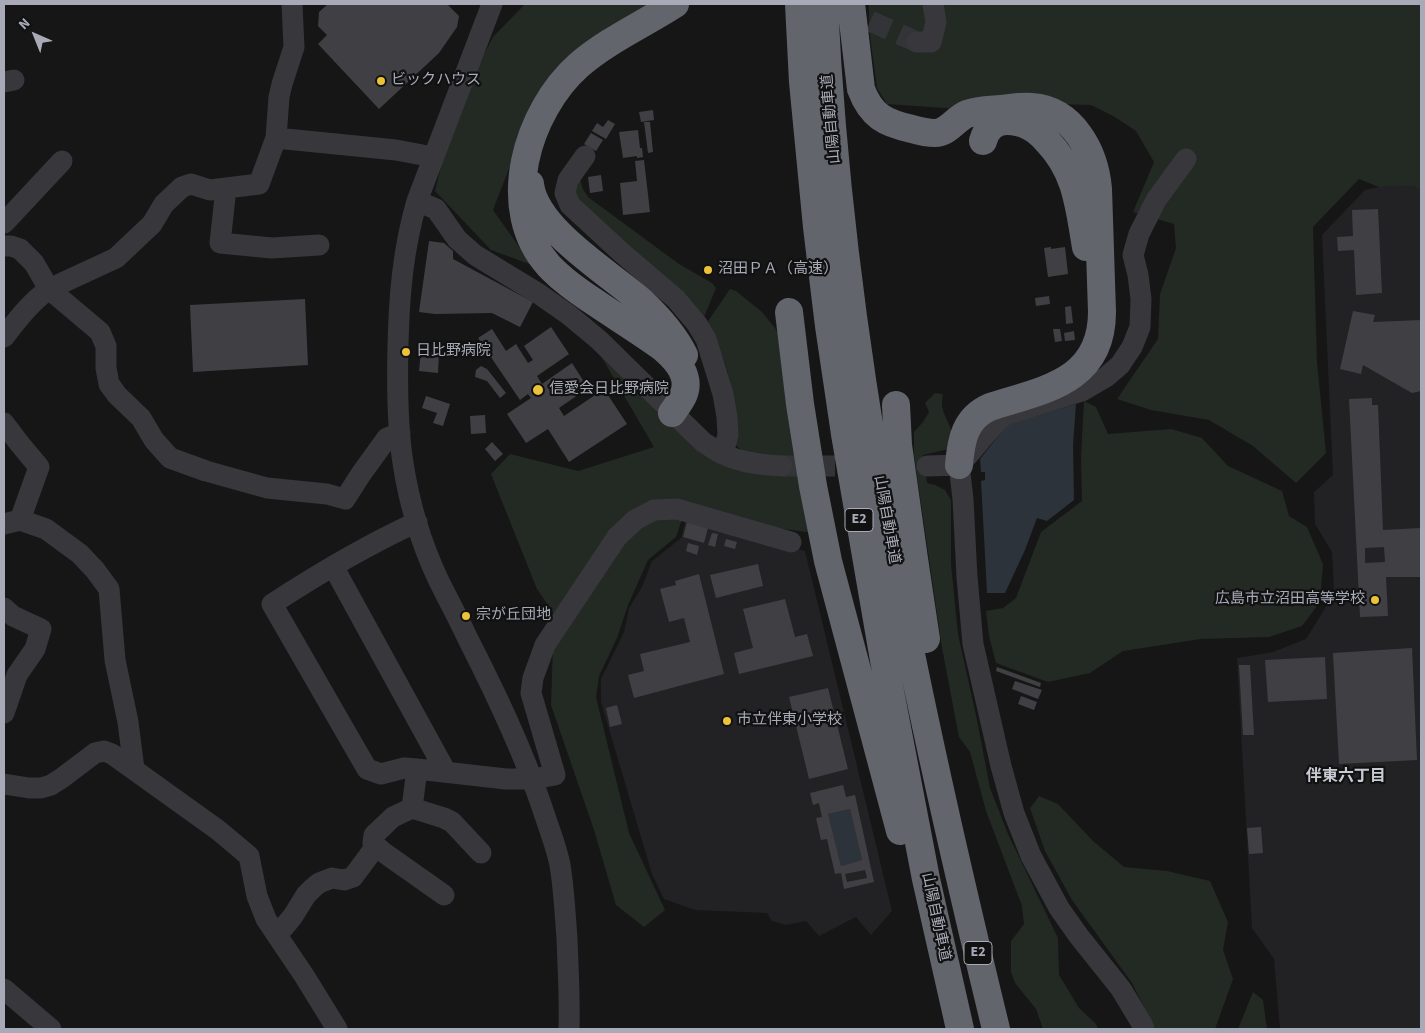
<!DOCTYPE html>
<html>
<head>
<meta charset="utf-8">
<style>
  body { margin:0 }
  #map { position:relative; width:1425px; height:1033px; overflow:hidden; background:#161617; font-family:"Source Sans 3",sans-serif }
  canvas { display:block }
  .frame { position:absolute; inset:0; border:5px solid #a8abb7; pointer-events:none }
  .north { position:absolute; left:10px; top:10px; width:50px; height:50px; -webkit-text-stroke:4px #111112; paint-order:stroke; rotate:316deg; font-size:14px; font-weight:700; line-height:20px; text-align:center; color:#a8abb7 }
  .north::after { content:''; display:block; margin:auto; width:18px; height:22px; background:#a8abb7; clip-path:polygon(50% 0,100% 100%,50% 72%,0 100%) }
</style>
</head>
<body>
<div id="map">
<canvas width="1425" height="1033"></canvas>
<div class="frame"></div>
<div class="north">N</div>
</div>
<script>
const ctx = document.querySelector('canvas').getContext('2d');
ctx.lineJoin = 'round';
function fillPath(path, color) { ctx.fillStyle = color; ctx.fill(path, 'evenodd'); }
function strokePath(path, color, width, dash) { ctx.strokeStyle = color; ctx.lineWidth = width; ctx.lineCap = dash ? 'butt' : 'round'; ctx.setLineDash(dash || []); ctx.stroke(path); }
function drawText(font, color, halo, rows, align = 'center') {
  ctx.font = font + ' "Source Sans 3","Noto Sans JP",sans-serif'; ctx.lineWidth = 4.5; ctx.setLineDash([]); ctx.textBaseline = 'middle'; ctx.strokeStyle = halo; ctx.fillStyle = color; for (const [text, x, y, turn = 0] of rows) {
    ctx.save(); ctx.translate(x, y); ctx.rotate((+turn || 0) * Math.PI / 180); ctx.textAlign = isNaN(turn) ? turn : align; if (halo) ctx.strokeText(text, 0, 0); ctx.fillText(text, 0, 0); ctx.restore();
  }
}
fillPath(new Path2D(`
  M1413 186 1421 190V1029H1280L1274 959 1252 928 1237 658 1273 652 1306 639 1324 610 1334 590 1332 552 1315 524 1314 492 1333 475 1322 235 1365 190 1379 187Z
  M686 519 805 551 892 911 871 935 856 917 819 936 806 921 786 925 772 921 767 913 695 910 664 899 652 874 601 702V679L624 632 629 608 642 587 652 561 681 538Z`), '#222224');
fillPath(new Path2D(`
  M525 4H655L605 29 545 91 519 143 493 210 532 265 491 250 435 191 444 154 477 68 493 37Z
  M869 4H1421V190L1413 186 1379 187 1359 179 1313 227 1317 362 1326 453 1296 483 1253 446 1209 420 1151 410 1117 399 1158 339 1160 294 1176 248 1174 224 1133 212 1154 162 1136 131 1115 117 1091 105 1058 104 959 109 887 104 877 88 869 29Z
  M579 176 583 189 588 197 679 264 712 283 716 288 702 322 574 198Z
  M730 289 736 291 762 312 775 328 789 354 815 533 683 516 676 537 648 560 628 605 617 638 599 676 596 697 629 833 665 910 644 927 616 905 594 830 551 705 554 614 537 589 491 474 510 454 578 471 654 447 591 339 670 420 743 451 734 444C737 416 732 375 719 350 715 342 709 334 704 327Z
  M935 393 943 394C942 398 942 403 942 406 945 423 958 430 949 449L923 455 927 483 935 485 945 490 951 500V564L958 634 977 720 990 788 1008 834 1058 938 1059 975 1079 1008 1096 1024 1098 1029H1043L1036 1009 1015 983 1011 972V941L1024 924 1022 906 986 811 970 752 959 737 942 648 914 455V432L923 422 929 412 925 403Z
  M1084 401 1096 407 1108 434 1171 429 1202 438 1228 466 1282 491 1289 516 1307 527 1323 564 1320 602 1302 626 1269 637 1201 639 1123 651 1090 673 1048 682 996 663 989 636 986 611 1003 608 1016 598 1041 532 1082 501 1081 457Z
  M1039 796 1058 804 1093 841 1124 867 1167 871 1210 881 1228 922 1223 950 1233 979 1215 1029H1157L1154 1027 1132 983 1072 900 1045 851 1030 808Z
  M1253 992 1263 1000 1267 1029H1238Z`), '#222a23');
fillPath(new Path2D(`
  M1076 404 1073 445 1074 500 1047 521 1037 518 1025 550 1005 593H987L981 481 985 480V472H981L980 459 1008 424Z
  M850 809 862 860 841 866 828 814Z`), '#2c333b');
fillPath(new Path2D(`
  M328 4H447L459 16 457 27 439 53 379 109 318 44 327 35 318 26 319 12Z
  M653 110 654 120 641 122 639 112Z
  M608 120 615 124 606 139 592 131 597 123 603 127Z
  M644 122H650L653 152 648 153Z
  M638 130 640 148H642L643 157 637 158V156L623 158 619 132Z
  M591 133 603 140 596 151 584 144Z
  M644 160 650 212 623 215 620 183 637 181 635 161Z
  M601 175 603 191 590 193 588 177Z
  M1378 209 1382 293 1356 295 1354 250 1338 251 1337 237 1353 236 1352 210Z
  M429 241 444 243 453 251V259L533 302 520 327 492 313 435 314 419 312Z
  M1051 247V249L1065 247 1068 274 1048 277 1044 248Z
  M1049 296 1050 304 1036 306 1035 298Z
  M305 299 308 365 193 372 190 305Z
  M1071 306 1073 323 1066 324 1065 307Z
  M1353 311 1375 315 1373 322 1421 320V391L1412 393 1363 365 1361 374 1340 369Z
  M551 327 569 354 537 376 542 384 572 363 588 388 559 408 564 416 604 389 627 424 569 462 548 429 526 443 507 414 531 398 528 394 520 400 478 338 492 329 506 351 516 344 528 363 533 360 524 346Z
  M1053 329H1060L1062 341 1055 342Z
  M1074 331 1075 340 1065 341 1064 333Z
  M421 351 439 353 438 373 419 371Z
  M481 366 487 369 506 393 500 398 487 381 475 377 476 370Z
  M426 396 450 404 443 426 433 423 437 413 422 408Z
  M1372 398V405H1378L1383 530 1421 528V577H1386L1388 616 1360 617 1349 399ZM1384 547 1385 562 1365 563V548Z
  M485 415 486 433 471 434 470 416Z
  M492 442 503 454 495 461 485 449Z
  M687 522 708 528 704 543 683 537Z
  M712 533 718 534 715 547 708 545Z
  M726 539 737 542 735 549 724 546Z
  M688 543 699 546 697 555 686 551Z
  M758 564 763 586 716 598 710 575Z
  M699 574 724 674 634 698 628 675 644 671 640 654 690 642 684 618 669 622 660 589 676 585 675 581Z
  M785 599 795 637 807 634 813 656 739 674 734 653 753 648 743 609Z
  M1412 648 1417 760 1339 764 1333 653Z
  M1325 657 1327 699 1268 702 1265 660Z
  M1239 665H1250L1254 735H1243Z
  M997 667 1041 683 1040 687 996 671Z
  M1015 681 1042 690 1038 699 1012 689Z
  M828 688 848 769 809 779 789 697Z
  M1021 696 1037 702 1034 710 1018 704Z
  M617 705 622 724 610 727 606 708Z
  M843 785 846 797 855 795 874 882 844 889 841 873 835 874 827 839 821 840 816 818 822 817 819 803 813 805 810 793ZM850 809 862 860 841 866 828 814ZM865 870 867 878 847 882 845 874Z
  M1261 827 1263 853 1249 854 1247 828Z`), '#404044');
strokePath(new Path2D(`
  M841 8 917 42
  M782 466H864`), '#333437', 21, [21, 11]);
strokePath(new Path2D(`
  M492 4 417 201C403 249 399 296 398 346 397 385 397 425 403 463 409 502 421 543 438 579 447 598 458 617 467 637 495 692 522 748 542 807 548 826 556 845 560 865 564 889 565 914 567 938 568 969 570 999 569 1029
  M917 42H931L936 22 933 4
  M4 82 14 80
  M276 138 396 150 433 157
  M585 156 568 180 565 193 570 205 622 253 676 299 697 324 706 339 723 394 727 417 728 435 723 454
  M226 188 220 243 272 248 319 245
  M417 201 436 209 457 239 475 255 539 294 569 315 599 340 703 442C710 446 716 451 723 454 742 463 762 465 782 466
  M4 223 62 161
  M4 246H11L20 249 34 263 49 289 100 332 106 346V368L109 384 117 395 141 418 154 440 170 458 206 471 267 488 327 494 345 499 361 474 387 438 400 433
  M4 337C17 320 31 302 49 289L116 258 152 224 164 204 182 187 191 184 210 190 259 184 276 138 279 97 282 84 294 47 292 4
  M4 423 19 443 39 467 20 520
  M959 465 963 499 967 577 973 644 1001 766 1014 813 1031 856 1059 908 1078 935 1121 989 1142 1024 1144 1029
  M927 466 959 465C975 449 988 429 1005 415L1082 391 1106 377 1120 365 1132 347 1140 327 1141 299 1138 275 1133 255 1139 234 1156 200 1186 159
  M417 522C367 545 318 574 272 604L367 769 381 774 404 768 417 769 506 779H533L555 775 531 693 533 678 545 645 617 537 635 520 654 510 677 509 791 542
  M4 524 20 520 46 529 80 554 95 570 109 589 115 660 128 722 134 769
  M333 566 446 772
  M4 608 13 616 41 629 35 649 17 675 4 713
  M4 784 29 788H41L51 785 62 778 95 753 104 751 112 754 218 830 249 856 257 896 266 919 305 977 337 1029
  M412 808 417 769
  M444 895 383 852 373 843 374 835 393 817 412 808 444 818 452 822 481 853
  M276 933 284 927 293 916 306 895 313 888 319 883 332 878 344 880 353 877 376 846
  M4 989 51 1029`), '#37373c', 21);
strokePath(new Path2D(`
  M799 4 803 82 817 227 829 326 845 434 884 660 926 879 960 1029
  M824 4C840 351 914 693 996 1029
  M851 4 861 89C871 116 885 123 912 129 919 131 927 133 935 133 948 133 955 119 967 114 978 110 990 110 1001 109 1011 108 1022 106 1032 107 1073 110 1095 152 1098 189L1102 312C1102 382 1043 390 990 407 965 418 961 440 959 465
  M983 141C986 129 994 121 1007 121 1024 121 1037 129 1047 141 1077 172 1079 207 1086 247
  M530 184C535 229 609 273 641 301 658 317 674 335 684 355
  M789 312 800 404 813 486 828 561 900 831
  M896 405 898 445 914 559 926 639
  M672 413C676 407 680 402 683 396 692 377 676 359 663 348 641 332 618 318 596 303 579 292 563 281 549 266 497 209 527 111 579 65 608 40 644 24 675 4`), '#63656d', 28);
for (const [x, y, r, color] of [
  [381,81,5,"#ecc239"],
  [708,270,5,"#ecc239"],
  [406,352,5,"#ecc239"],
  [538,390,6,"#ecc239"],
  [1375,600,5,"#ecc239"],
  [466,616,5,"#ecc239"],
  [727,721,5,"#ecc239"]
]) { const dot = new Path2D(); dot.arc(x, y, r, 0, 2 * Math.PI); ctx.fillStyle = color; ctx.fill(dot); strokePath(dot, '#111112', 2); }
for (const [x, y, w] of [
  [859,520,28],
  [978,953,28]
]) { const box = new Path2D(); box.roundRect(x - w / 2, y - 11.5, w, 23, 4); ctx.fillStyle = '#111112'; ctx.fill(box); strokePath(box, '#a8abb7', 1); }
drawText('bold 14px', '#a8abb7', null, [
  ["E2",859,520],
  ["E2",978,953]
]);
drawText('15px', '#a8abb7', '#111112', [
  ["ビックハウス",391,81],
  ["沼田ＰＡ（高速）",718,270],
  ["日比野病院",416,352],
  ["信愛会日比野病院",549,390],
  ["広島市立沼田高等学校",1365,600,"right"],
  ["宗が丘団地",476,616],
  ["市立伴東小学校",737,721]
], 'left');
drawText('15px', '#a8abb7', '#111112', [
  ["山陽自動車道",832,119,-95],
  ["山陽自動車道",886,520,80],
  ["山陽自動車道",935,917,78]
]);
drawText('bold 16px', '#c9cbd3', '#111112', [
  ["伴東六丁目",1346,777]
]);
</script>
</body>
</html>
